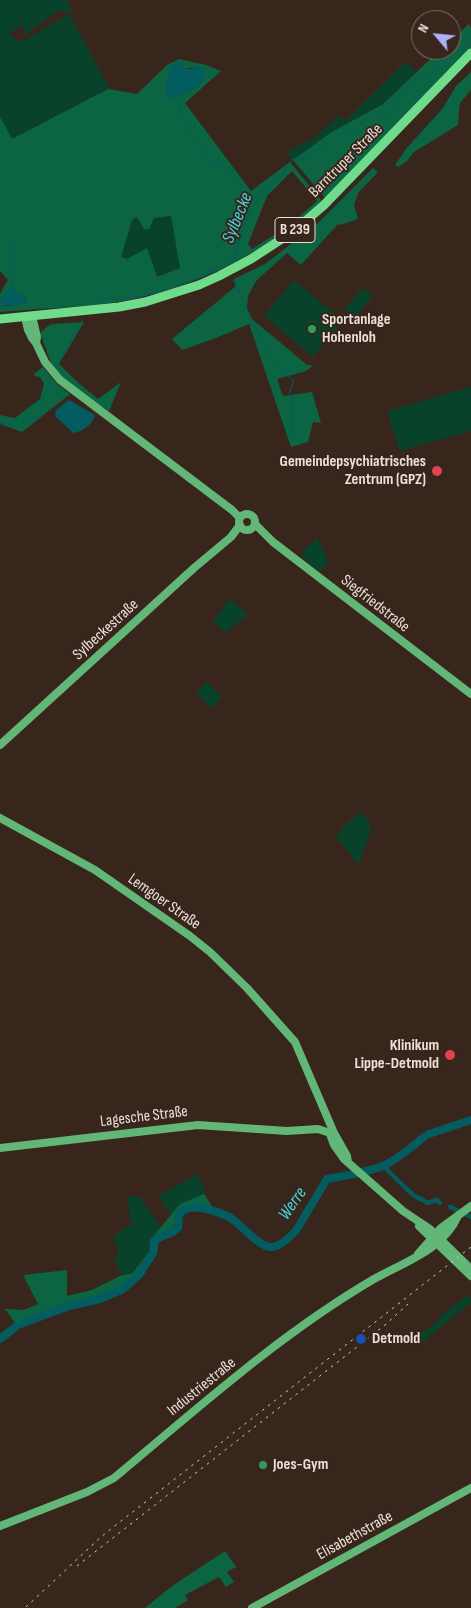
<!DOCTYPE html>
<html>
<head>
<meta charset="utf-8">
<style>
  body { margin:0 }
  #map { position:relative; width:471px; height:1608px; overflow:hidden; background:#38261c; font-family:"Sofia Sans Condensed",sans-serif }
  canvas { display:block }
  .north { position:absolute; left:411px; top:10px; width:50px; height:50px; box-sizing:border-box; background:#38261c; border:1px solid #807067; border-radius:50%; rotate:298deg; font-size:14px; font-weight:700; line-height:20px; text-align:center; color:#ebdfd8 }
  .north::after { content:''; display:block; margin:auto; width:18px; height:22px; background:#adaffb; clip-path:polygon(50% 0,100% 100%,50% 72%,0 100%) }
</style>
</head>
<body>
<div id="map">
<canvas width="471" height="1608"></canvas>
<div class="north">N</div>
</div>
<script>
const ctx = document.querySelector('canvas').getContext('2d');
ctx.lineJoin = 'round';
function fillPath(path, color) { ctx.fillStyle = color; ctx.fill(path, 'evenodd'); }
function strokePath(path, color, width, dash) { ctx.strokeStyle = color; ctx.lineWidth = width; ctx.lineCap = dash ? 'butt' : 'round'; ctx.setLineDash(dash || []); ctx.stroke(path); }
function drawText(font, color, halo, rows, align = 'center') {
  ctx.font = font + ' "Sofia Sans Condensed",sans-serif'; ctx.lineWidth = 4; ctx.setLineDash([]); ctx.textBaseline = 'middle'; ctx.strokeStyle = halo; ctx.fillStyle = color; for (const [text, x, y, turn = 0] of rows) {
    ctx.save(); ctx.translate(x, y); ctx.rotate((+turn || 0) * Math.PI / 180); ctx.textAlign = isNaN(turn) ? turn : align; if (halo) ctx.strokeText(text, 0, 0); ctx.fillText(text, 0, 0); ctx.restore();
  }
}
fillPath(new Path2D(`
  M0 0H67L72 11 70 13 59 10 24 35 23 25 8 34 21 42 69 14 109 88 12 139 0 117Z
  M405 62 417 72 383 104 330 133 293 160 286 152 314 138 339 115 345 121Z
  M171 216 180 268 157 277 127 259 121 257 132 220 137 217 144 229H149L154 218Z
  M294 280 343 321 313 357 264 316Z
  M362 288 373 296 354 318 344 310Z
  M471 387V431L402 450 399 449 387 411Z
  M317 538 328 559 327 564 319 572 308 564 309 562 301 556 306 548Z
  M230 599 248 614 225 633 213 621Z
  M207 682 222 698 210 708 196 692Z
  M360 812 370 822 369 838 358 864 336 837 344 826Z
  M197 1174 206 1193 180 1204 171 1215 158 1196Z
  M128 1196 140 1197 161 1228 149 1245V1252L132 1274 122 1275 114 1260 119 1251 113 1236 132 1224 130 1219Z
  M466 1296 471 1298 470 1306 468 1305 426 1339 425 1342H421L418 1340 419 1334H421L440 1319 439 1317Z`), '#09422a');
fillPath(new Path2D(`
  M469 24 471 28V47L325 198 293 160 330 133 383 104 440 50H451V40Z
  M179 59 206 65 221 71 185 103 251 191 290 162 322 201C312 209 303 219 293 226 244 262 188 288 128 300 87 308 42 308 0 312V305L8 306 27 303 26 298 19 292 6 293 0 302V294L8 280 0 271V117L12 139 108 89 137 94 167 65ZM198 66 204 80 194 89 171 99 166 82C170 78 176 70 182 69 187 67 192 69 198 66ZM292 171 317 201 287 227 252 249 248 244 267 196ZM171 216 180 268 157 277 147 248 127 259 121 257 132 220 137 217 144 229H149L154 218Z
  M471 72V90L460 103 458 125 414 152 406 162 398 167 395 165 406 149 443 108 456 86Z
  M373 168 378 172 358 193 354 205 358 219 340 225 338 224 301 265 287 253 256 281 248 296 247 308 252 319 307 365 313 366 306 371 277 379 283 396 312 392 321 423 313 422 308 442 291 447 249 324 216 338 182 350 172 339 236 286 234 279 265 264 318 223Z
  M84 322 59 364 75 380 98 399 121 382 109 411 102 406 100 408 61 376 51 363 40 333 48 326 52 324Z
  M43 367 58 385 70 394 22 432 0 424V415L15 418 40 399 44 384 40 377 35 376 34 374Z
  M204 1194 212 1206 233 1214V1216C221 1212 190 1198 180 1210 175 1216 176 1225 170 1231 166 1235 158 1237 153 1241L152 1252 137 1274 121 1286 97 1296 68 1303 16 1324 5 1309 24 1310 38 1304 23 1275 67 1270V1296L92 1290 122 1275 132 1274 149 1252 150 1240 180 1204Z
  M225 1551 236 1567 227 1572 234 1582 226 1587 219 1577 185 1595 188 1600 175 1608H145L172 1586Z`), '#0c6542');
fillPath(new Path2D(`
  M181 61 182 68 191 69 198 66 204 70V80L194 89 171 99 166 95C165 85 169 70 174 62Z
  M12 287 15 292H19L26 299 27 303 8 306 0 305V302L6 293H8V290Z
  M69 400 95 415C93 424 82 432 73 433L55 416 56 410Z`), '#025c60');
strokePath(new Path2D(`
  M178 102 181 116 185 118 187 123 186 128 191 134 194 141 203 149 210 162 215 164 220 162C224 169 229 173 234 178 242 188 243 198 251 207
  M13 225V221
  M233 280 244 302 248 316 255 327 268 352 282 371 294 381 289 394
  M12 287V234
  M94 305 99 298C147 303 193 280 235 259 239 239 249 209 262 193 264 189 278 180 283 175V172L293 159 305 158 316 151 328 147 349 128 362 132 368 131 375 118 390 113 401 95 411 90 414 85 415 79 419 75 434 72C439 63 443 54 453 50 457 40 462 40 471 36
  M58 364 83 319
  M290 397 293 411 292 430 300 443
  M0 423 21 426 28 417 37 418C43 412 40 405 44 397 46 392 48 387 50 381`), '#025c60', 1);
strokePath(new Path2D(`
  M383 1166 413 1195 428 1203 437 1200 440 1203
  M450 1207 471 1217`), '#025c60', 4.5);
strokePath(new Path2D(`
  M429 1134 471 1120
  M0 1339 18 1325 69 1306 100 1299 123 1289 139 1275 153 1253 155 1240C163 1235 171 1235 178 1228 179 1225 178 1219 179 1216 186 1199 220 1212 232 1219 242 1225 259 1248 272 1247 281 1246 291 1236 297 1229L327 1179C344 1176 369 1172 385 1165 400 1157 412 1147 424 1137`), '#025c60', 8);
strokePath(new Path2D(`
  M32 316 37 337 36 343
  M25 317 28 330 32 338 36 343 45 362 60 380 232 510 240 518
  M239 522a8 8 0 1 1 16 0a8 8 0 1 1-16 0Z
  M255 524 273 542 471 694
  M0 745 194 568 231 537 240 525
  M0 818 95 870 190 936 210 952 247 988 295 1042 334 1133 347 1156 348 1162
  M330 1134 334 1145 344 1159 403 1211 430 1229 471 1269
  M0 1148 198 1125 287 1131 318 1129 330 1133
  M419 1226 471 1276
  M418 1254 441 1228 471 1206
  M0 1526 87 1492 114 1478C198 1408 280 1334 374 1279 404 1262 443 1250 458 1216
  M252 1608 471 1488`), '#62b677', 8);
strokePath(new Path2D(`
  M0 319 119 307 145 302 199 285 219 276 251 259 294 231 324 205 471 53`), '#6edc8b', 9);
strokePath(new Path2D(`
  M77 1566 385 1325 408 1304
  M26 1607 102 1536 471 1247`), '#d8ccc4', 1, [2.5, 5]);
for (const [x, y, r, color] of [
  [312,329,5,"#2e9e5b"],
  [437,471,6,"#e0444e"],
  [450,1055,6,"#e0444e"],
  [361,1339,6,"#1a4fb4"],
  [263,1465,5,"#2e9e5b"]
]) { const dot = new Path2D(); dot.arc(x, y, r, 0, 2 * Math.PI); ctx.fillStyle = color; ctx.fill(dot); strokePath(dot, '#38261c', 2); }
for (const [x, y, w] of [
  [295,230,40]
]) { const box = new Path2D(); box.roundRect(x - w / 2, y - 12.5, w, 25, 4); ctx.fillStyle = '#38261c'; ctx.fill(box); strokePath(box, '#ebdfd8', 1); }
drawText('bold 15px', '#ebdfd8', null, [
  ["B 239",295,230]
]);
drawText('16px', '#ebdfd8', '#38261c', [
  ["Barntruper Straße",346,161,-45],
  ["Siegfriedstraße",375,604,38],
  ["Sylbeckestraße",106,630,-42],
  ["Lemgoer Straße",164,902,35],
  ["Lagesche Straße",144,1117,-7],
  ["Industriestraße",202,1387,-39],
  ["Elisabethstraße",355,1536,-29]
]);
drawText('bold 16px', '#ebdfd8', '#38261c', [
  ["Sportanlage",322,320],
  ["Hohenloh",322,338],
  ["Gemeindepsychiatrisches",426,462,"right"],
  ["Zentrum (GPZ)",426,480,"right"],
  ["Klinikum",439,1046,"right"],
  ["Lippe-Detmold",439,1064,"right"],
  ["Detmold",372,1339],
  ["Joes-Gym",273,1465]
], 'left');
drawText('italic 18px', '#42d5de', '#38261c', [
  ["Sylbecke",238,218,-68],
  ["Werre",293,1204,-55]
]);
</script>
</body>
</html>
